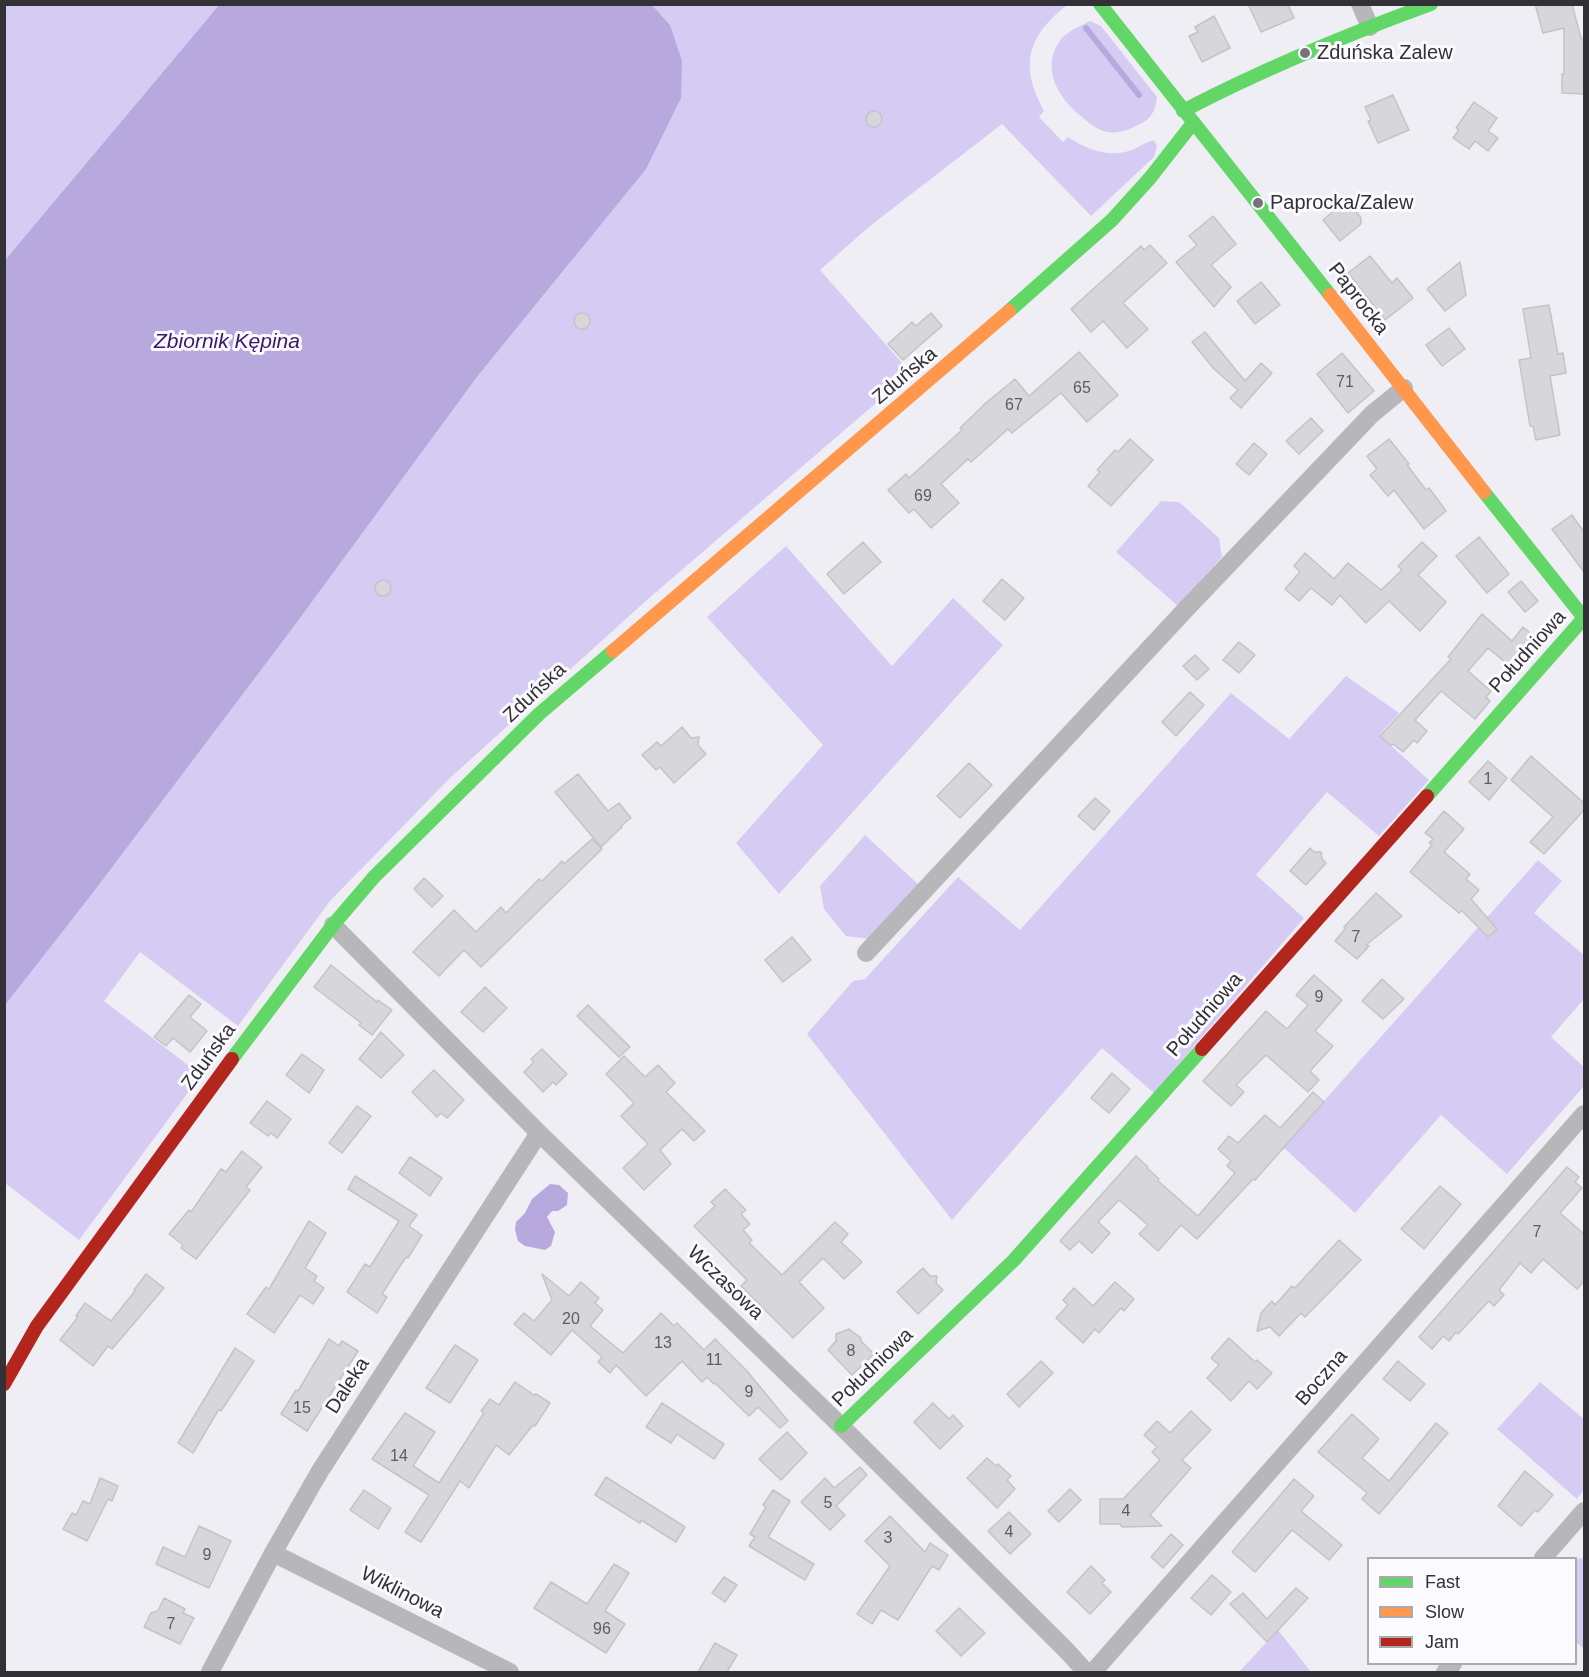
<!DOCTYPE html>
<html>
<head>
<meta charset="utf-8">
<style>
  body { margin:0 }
  #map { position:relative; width:1589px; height:1677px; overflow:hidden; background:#efeef4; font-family:Arial,sans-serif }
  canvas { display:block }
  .frame { position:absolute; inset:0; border:6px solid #323135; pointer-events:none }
  .legend { position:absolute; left:1367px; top:1557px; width:210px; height:108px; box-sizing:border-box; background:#fbfafe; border:2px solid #abaaae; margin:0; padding:8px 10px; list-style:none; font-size:18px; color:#323135 }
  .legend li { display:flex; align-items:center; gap:12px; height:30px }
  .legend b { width:30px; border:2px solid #abaaae }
</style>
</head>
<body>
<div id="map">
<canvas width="1589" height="1677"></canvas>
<div class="frame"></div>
<ul class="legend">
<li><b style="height:8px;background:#63d668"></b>Fast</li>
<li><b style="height:8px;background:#ff974d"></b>Slow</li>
<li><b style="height:8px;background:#b3261e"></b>Jam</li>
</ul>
</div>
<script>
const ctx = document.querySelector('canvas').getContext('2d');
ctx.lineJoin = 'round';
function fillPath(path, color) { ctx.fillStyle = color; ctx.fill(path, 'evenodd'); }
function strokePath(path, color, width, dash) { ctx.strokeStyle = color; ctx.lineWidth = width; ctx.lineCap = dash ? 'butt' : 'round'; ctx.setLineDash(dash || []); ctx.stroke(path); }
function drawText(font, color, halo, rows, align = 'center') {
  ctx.font = font + ' Arial,sans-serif'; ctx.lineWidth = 6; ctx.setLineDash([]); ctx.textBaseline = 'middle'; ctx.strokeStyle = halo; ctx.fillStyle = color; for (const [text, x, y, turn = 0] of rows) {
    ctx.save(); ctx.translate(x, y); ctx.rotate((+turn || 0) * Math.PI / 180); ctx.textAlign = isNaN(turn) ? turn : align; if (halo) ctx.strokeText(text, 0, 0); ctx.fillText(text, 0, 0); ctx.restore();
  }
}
fillPath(new Path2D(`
  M5 5H219L5 260Z
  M652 5H1067C1027 37 1019 65 1044 111L1039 117 1063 142 1068 137C1088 150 1108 158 1132 150 1139 147 1146 142 1154 140L1157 146 1154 157 1091 216 1002 124 870 226 820 270 911 373 648 599 449 779 330 901 238 1026 140 952 104 1001 201 1075 79 1240 5 1183 4 1005 92 894 292 629 477 377 573 259 670 25Z
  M1090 21 1101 26 1157 97C1156 110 1151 120 1138 125 1128 130 1119 134 1107 132 1094 129 1086 120 1076 112 1055 93 1041 64 1062 38 1069 30 1081 26 1090 21Z
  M1161 501 1179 502 1219 538 1222 557 1178 606 1116 552Z
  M786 546 892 666 953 598 1003 645 779 894 736 843 823 745 707 617Z
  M1346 676 1399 713 1379 735 1429 780 1379 836 1327 792 1256 875 1304 918 1154 1093 1102 1048 952 1220 807 1034 853 981 865 979 958 877 1020 930 1231 693 1289 739Z
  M865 835 919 885 869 939 846 936 824 909 820 886Z
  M1538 860 1562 881 1534 913 1584 955V999L1551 1037 1584 1067V1086L1507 1174 1441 1115 1355 1213 1283 1147Z
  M1540 1382 1584 1419V1490L1577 1499 1497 1429Z
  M1582 1558 1584 1560V1649L1576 1642V1559Z
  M1278 1630 1311 1672H1239Z`), '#d6ccf3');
fillPath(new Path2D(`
  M219 5H652L670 25 682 61 681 98 646 169 477 377 292 629 92 894 5 1005V260Z
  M550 1184 559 1185 568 1193 567 1205 558 1211H552L547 1217 555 1232 551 1246 545 1250 525 1246 518 1241 515 1230 516 1222 525 1213 532 1199Z`), '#b7a9dd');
strokePath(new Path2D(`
  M1086 28 1139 95`), '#b7a9dd', 6);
const building = new Path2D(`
  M1248 4H1288L1294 18 1261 32Z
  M1535 4H1572L1581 38 1584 39V94L1562 93V74H1564V28L1543 33Z
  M1214 16 1230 48 1202 62 1189 36 1198 32 1195 27Z
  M1393 95 1409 130 1378 143 1368 121 1371 120 1365 107Z
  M1474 102 1497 118 1488 131 1498 138 1488 151 1475 141 1469 149 1453 138 1459 130 1456 128Z
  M866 119a8 8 0 1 1 16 0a8 8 0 1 1-16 0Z
  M1347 200 1361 218V224L1340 241 1323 220Z
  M1213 216 1236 244 1211 265 1231 287 1214 307 1176 262 1197 245 1189 236Z
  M1150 245 1167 263 1123 303 1148 329 1127 348 1103 321 1091 332 1071 309 1141 246 1144 250Z
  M1370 256 1392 283 1397 278 1413 298 1385 320 1348 273Z
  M1460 262 1466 295 1445 311 1427 289Z
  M1261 282 1280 305 1255 324 1237 301Z
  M1549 305 1558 354 1563 353 1566 373 1550 376 1560 435 1536 440 1533 426H1530L1519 360 1531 358 1523 309Z
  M574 321a8 8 0 1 1 16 0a8 8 0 1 1-16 0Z
  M931 313 942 326 903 360 888 344 912 322 916 326Z
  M1449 328 1465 349 1442 366 1426 345Z
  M1205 332 1245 381 1261 363 1272 373 1241 408 1230 398 1238 390 1214 369 1192 342Z
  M1079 352 1118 395 1087 422 1061 393 1012 433 1008 429 971 462 968 459 941 484 959 503 931 528 914 509 909 513 888 490 906 474 909 478 962 430 960 428 987 402 1015 379 1029 396Z
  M1342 353 1374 391 1348 413 1317 374Z
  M1311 418 1323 431 1299 454 1286 441Z
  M1130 439 1153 460 1111 506 1088 486 1100 472 1097 470 1115 450 1118 452Z
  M1389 439 1409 464 1407 465 1426 490 1429 488 1446 511 1424 529 1394 490 1388 496 1370 475 1377 469 1367 456Z
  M1254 443 1267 454 1249 475 1236 464Z
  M1572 515 1584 532V572L1552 529Z
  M1479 537 1509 574 1487 593 1456 556Z
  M863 542 881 562 844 594 827 574Z
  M1422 542 1437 556 1418 575 1446 602 1420 631 1389 601 1366 623 1340 595 1332 605 1311 588 1299 601 1285 589 1300 572 1294 566 1305 553 1334 579 1348 563 1381 590 1402 570 1398 566Z
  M1002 579 1024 598 1005 620 983 601Z
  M375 588a8 8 0 1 1 16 0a8 8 0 1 1-16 0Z
  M1521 581 1538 601 1525 612 1508 592Z
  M1482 614 1512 641 1523 627 1542 643 1517 672 1488 648 1468 671 1491 691 1486 697 1490 701 1475 719 1441 691 1415 720 1427 731 1417 743 1414 740 1403 752 1393 744 1391 746 1380 736 1451 659 1448 657Z
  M1239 642 1255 655 1239 673 1223 660Z
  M1195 655 1209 669 1197 680 1183 666Z
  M1190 692 1204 705 1176 736 1162 722Z
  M682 727 691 738 699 737 698 745 706 754 674 783 660 767 656 770 642 755 657 742 661 746Z
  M1531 756 1584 803V810L1544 854 1530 842 1553 817 1511 780Z
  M1488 761 1507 778 1489 800 1469 782Z
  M969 763 992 785 960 818 937 796Z
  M578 774 608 811 619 803 631 818 621 826 622 827 601 847 555 792Z
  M1095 798 1110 811 1094 830 1078 816Z
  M1444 811 1464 829 1444 852 1470 874 1466 879 1479 890 1471 899 1497 929 1488 937 1462 911 1459 913 1410 872 1432 845 1429 843 1433 839 1425 833Z
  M592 839 602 849 481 967 464 950 439 976 413 952 454 910 476 932 501 907 506 913 539 879 542 881 562 861 564 864Z
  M1310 848 1314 852H1321L1322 859 1326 863 1306 885 1290 871Z
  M424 878 443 896 432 907 414 889Z
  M1376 893 1402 916 1366 945 1369 946 1357 959 1335 941 1345 929 1344 927Z
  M792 937 811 960 783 982 765 960Z
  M331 965 377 1002 378 1000 392 1010 372 1035 359 1025 361 1023 314 987Z
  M1314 975 1342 1000 1315 1031 1333 1046 1310 1071 1319 1080 1308 1092 1266 1055 1236 1085 1244 1092 1231 1106 1203 1081 1266 1011 1287 1029 1308 1005 1296 995Z
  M1382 979 1404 999 1383 1019 1362 1001Z
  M485 987 507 1008 483 1032 461 1012Z
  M189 995 201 1004 190 1017 207 1031 190 1052 173 1038 166 1046 154 1037Z
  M588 1005 630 1047 619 1057 577 1016Z
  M381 1032 404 1055 381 1078 359 1059Z
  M542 1049 567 1074 556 1085 553 1082 543 1092 524 1072 534 1062 531 1059Z
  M302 1054 324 1070 309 1093 286 1075Z
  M624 1056 645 1077 658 1065 675 1083 666 1092 705 1131 694 1141 682 1129 660 1150 671 1164 644 1190 623 1168 648 1144 621 1116 634 1103 606 1074Z
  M434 1070 464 1100 447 1118 441 1113 437 1117 412 1092Z
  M1112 1073 1130 1089 1109 1113 1091 1098Z
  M1313 1092 1324 1102 1255 1180 1253 1179 1197 1239 1181 1225 1158 1251 1139 1234 1148 1225 1119 1200 1098 1222 1110 1233 1092 1253 1079 1241 1070 1250 1060 1241 1136 1156 1148 1167 1147 1168 1159 1179 1158 1181 1198 1216 1235 1173 1227 1166 1231 1161 1218 1149 1229 1136 1238 1143 1265 1115 1280 1128Z
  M267 1101 291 1119 277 1138 271 1133 268 1136 250 1123Z
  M357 1106 371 1116 342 1153 329 1143Z
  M242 1151 262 1167 246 1187 250 1190 196 1259 181 1248 183 1245 169 1234 189 1210 191 1212 221 1169 226 1172Z
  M410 1157 442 1178 430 1196 399 1173Z
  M1567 1167 1579 1177 1575 1182 1582 1188 1560 1213 1584 1234V1281L1577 1289 1543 1259 1531 1273 1520 1263 1499 1290 1504 1295 1494 1306 1489 1301 1458 1334 1456 1332 1449 1341 1443 1336 1432 1349 1419 1337Z
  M355 1176 417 1215 409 1226 422 1235 408 1258 406 1257 382 1294 387 1297 377 1313 347 1292 365 1264 370 1267 399 1221 348 1189Z
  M1440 1186 1461 1204 1424 1249 1401 1229Z
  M725 1189 746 1210 741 1214 750 1224 743 1230 752 1240 749 1243 782 1275 835 1222 848 1234 841 1242 862 1262 844 1279 823 1258 799 1282 824 1308 793 1338 741 1286 747 1280 694 1226 715 1206 711 1202Z
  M309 1221 326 1233 305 1268 317 1276 314 1281 324 1288 313 1304 300 1295 274 1333 247 1314 266 1287 269 1289Z
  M1339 1240 1361 1260 1305 1317 1301 1313 1279 1336 1270 1327 1257 1331 1261 1313 1272 1301 1275 1305 1292 1286 1295 1288Z
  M923 1268 930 1276H937L936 1283 943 1290 918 1314 897 1292Z
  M146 1274 164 1288 112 1349 108 1346 93 1366 60 1340 78 1317 76 1316 85 1303 111 1321 135 1291 134 1290Z
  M542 1274 569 1296 581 1282 599 1298 595 1303 603 1310 590 1326 623 1353 661 1313 674 1326 677 1323 704 1350 715 1339 747 1371 788 1421 780 1428 758 1407 749 1416 715 1383 714 1384 707 1377 702 1382 682 1361 646 1396 616 1365 610 1373 598 1362 602 1357 572 1330 551 1355 514 1324 524 1313 534 1321 552 1300Z
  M1115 1282 1134 1299 1124 1311 1121 1308 1099 1333 1095 1329 1083 1343 1056 1318 1068 1305 1063 1300 1074 1288 1093 1306Z
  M849 1329 861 1338V1341L874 1354 852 1375 828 1350 836 1341V1334Z
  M1229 1338 1255 1362 1257 1360 1272 1373 1257 1389 1249 1381 1231 1401 1207 1378 1219 1365 1211 1358Z
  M329 1339 339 1346 342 1341 358 1351 307 1431 281 1414 296 1390 298 1391Z
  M455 1345 478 1360 450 1403 426 1388Z
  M235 1348 254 1361 221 1411 219 1409 193 1453 178 1443Z
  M1041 1361 1053 1373 1019 1407 1007 1394Z
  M1398 1361 1425 1384 1410 1401 1383 1379Z
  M515 1382 534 1395 536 1394 550 1403 535 1426 533 1425 509 1455 496 1445 469 1488 460 1481 421 1542 405 1532 429 1495 372 1459 405 1413 435 1432 413 1466 439 1483 484 1413 481 1411 490 1399 499 1405Z
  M662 1403 724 1444 714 1459 677 1434 671 1443 646 1427Z
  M933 1403 949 1419 953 1415 963 1426 940 1449 914 1422Z
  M1191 1411 1211 1430 1182 1460 1191 1468 1150 1515 1162 1526 1122 1527 1120 1524H1100V1499H1123L1160 1460 1152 1452 1157 1447 1144 1435 1157 1421 1170 1433Z
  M1352 1414 1379 1439 1362 1458 1389 1481 1436 1423 1448 1433 1379 1514 1362 1499 1367 1493 1318 1452Z
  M787 1432 807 1453 781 1480 759 1459Z
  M987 1458 996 1466 998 1464 1011 1476 1007 1480 1015 1489 997 1508 967 1478Z
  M860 1467 867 1475 836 1506 845 1515 830 1530 801 1502 825 1478 834 1488Z
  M1525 1471 1553 1495 1538 1512 1535 1510 1521 1526 1498 1506Z
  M606 1477 685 1527 676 1542 641 1520 640 1523 595 1495Z
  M100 1478 118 1486 112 1501 108 1499 87 1541 63 1529 72 1513 76 1515 83 1501 90 1504Z
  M1294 1479 1314 1496 1301 1511 1342 1545 1329 1560 1292 1530 1255 1572 1232 1552Z
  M1070 1489 1081 1500 1059 1522 1048 1511Z
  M364 1490 391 1508 378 1529 350 1510Z
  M773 1490 790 1501 768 1537 814 1564 805 1580 749 1546 755 1537 750 1534 766 1507 763 1505Z
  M1009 1512 1031 1534 1010 1554 988 1531Z
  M890 1516 925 1552 930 1543 948 1555 939 1570 932 1566 898 1620 881 1610 872 1624 857 1614 890 1566 865 1541Z
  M199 1526 231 1541 209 1588 156 1564 163 1547 185 1557Z
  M1171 1534 1183 1545 1163 1568 1151 1557Z
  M614 1564 629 1573 605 1611 625 1624 606 1653 534 1608 551 1582 587 1604Z
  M1091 1566 1105 1580 1102 1583 1111 1592 1090 1614 1067 1592Z
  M1212 1575 1231 1592 1211 1615 1191 1598Z
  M724 1577 737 1585 725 1602 712 1593Z
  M1296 1588 1308 1598 1267 1642 1230 1604 1243 1593 1267 1619Z
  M164 1598 185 1609 183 1613 194 1618 180 1644 144 1627 151 1613 158 1611Z
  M959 1608 985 1633 961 1656 936 1631Z
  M715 1643 737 1655 727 1672H698Z`);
fillPath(building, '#d7d7db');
strokePath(building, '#c4c3c7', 1.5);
strokePath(new Path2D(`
  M1360 4 1370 27
  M333 925 539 1133 841 1426 1068 1652 1086 1672
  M866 953 1187 608 1372 414 1404 388
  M273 1553 510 1672
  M1543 1558 1584 1511
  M210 1672 273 1553 320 1471 539 1133
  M1093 1672 1584 1114
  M1445 1672 1453 1664`), '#b7b6b8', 18);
strokePath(new Path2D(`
  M1100 4 1330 295
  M1183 111C1263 69 1346 35 1431 4
  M1009 311 1112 220 1150 178 1193 123
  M1427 796 1584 618 1484 492
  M232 1059 333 925 374 877 539 714 613 651
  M841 1426 1014 1260 1202 1049`), '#63d668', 14);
strokePath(new Path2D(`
  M1330 295 1484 492
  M613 651 1009 311`), '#ff974d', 14);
strokePath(new Path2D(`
  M1202 1049 1427 796
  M4 1384 37 1326 232 1059`), '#b3261e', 14);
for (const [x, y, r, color] of [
  [1305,53,6,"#747378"],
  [1258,203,6,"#747378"]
]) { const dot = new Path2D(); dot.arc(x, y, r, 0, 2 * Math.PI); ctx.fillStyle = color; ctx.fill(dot); strokePath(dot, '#fbfafe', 2); }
drawText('16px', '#5d5c60', null, [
  ["71",1345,383],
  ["65",1082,389],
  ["67",1014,406],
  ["69",923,497],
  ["1",1488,780],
  ["7",1356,938],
  ["9",1319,998],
  ["7",1537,1233],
  ["20",571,1320],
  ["13",663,1344],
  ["8",851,1352],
  ["11",714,1361],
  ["9",749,1393],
  ["15",302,1409],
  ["14",399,1457],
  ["5",828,1504],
  ["4",1126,1512],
  ["4",1009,1533],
  ["3",888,1539],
  ["9",207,1556],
  ["7",171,1625],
  ["96",602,1630]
]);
drawText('20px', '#323135', '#fbfafe', [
  ["Zduńska Zalew",1317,53],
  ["Paprocka/Zalew",1270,203]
], 'left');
drawText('20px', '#323135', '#fbfafe', [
  ["Paprocka",1358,299,52],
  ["Zduńska",905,376,-40],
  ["Południowa",1528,652,-48],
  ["Zduńska",535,693,-43],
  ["Południowa",1205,1015,-49],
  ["Zduńska",209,1057,-54],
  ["Wczasowa",725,1283,44],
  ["Południowa",873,1368,-44],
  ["Boczna",1322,1378,-49],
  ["Daleka",348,1386,-57],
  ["Wiklinowa",402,1593,27]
]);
drawText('italic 21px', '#3a186c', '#fbfafe', [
  ["Zbiornik Kępina",227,342]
]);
</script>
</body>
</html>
